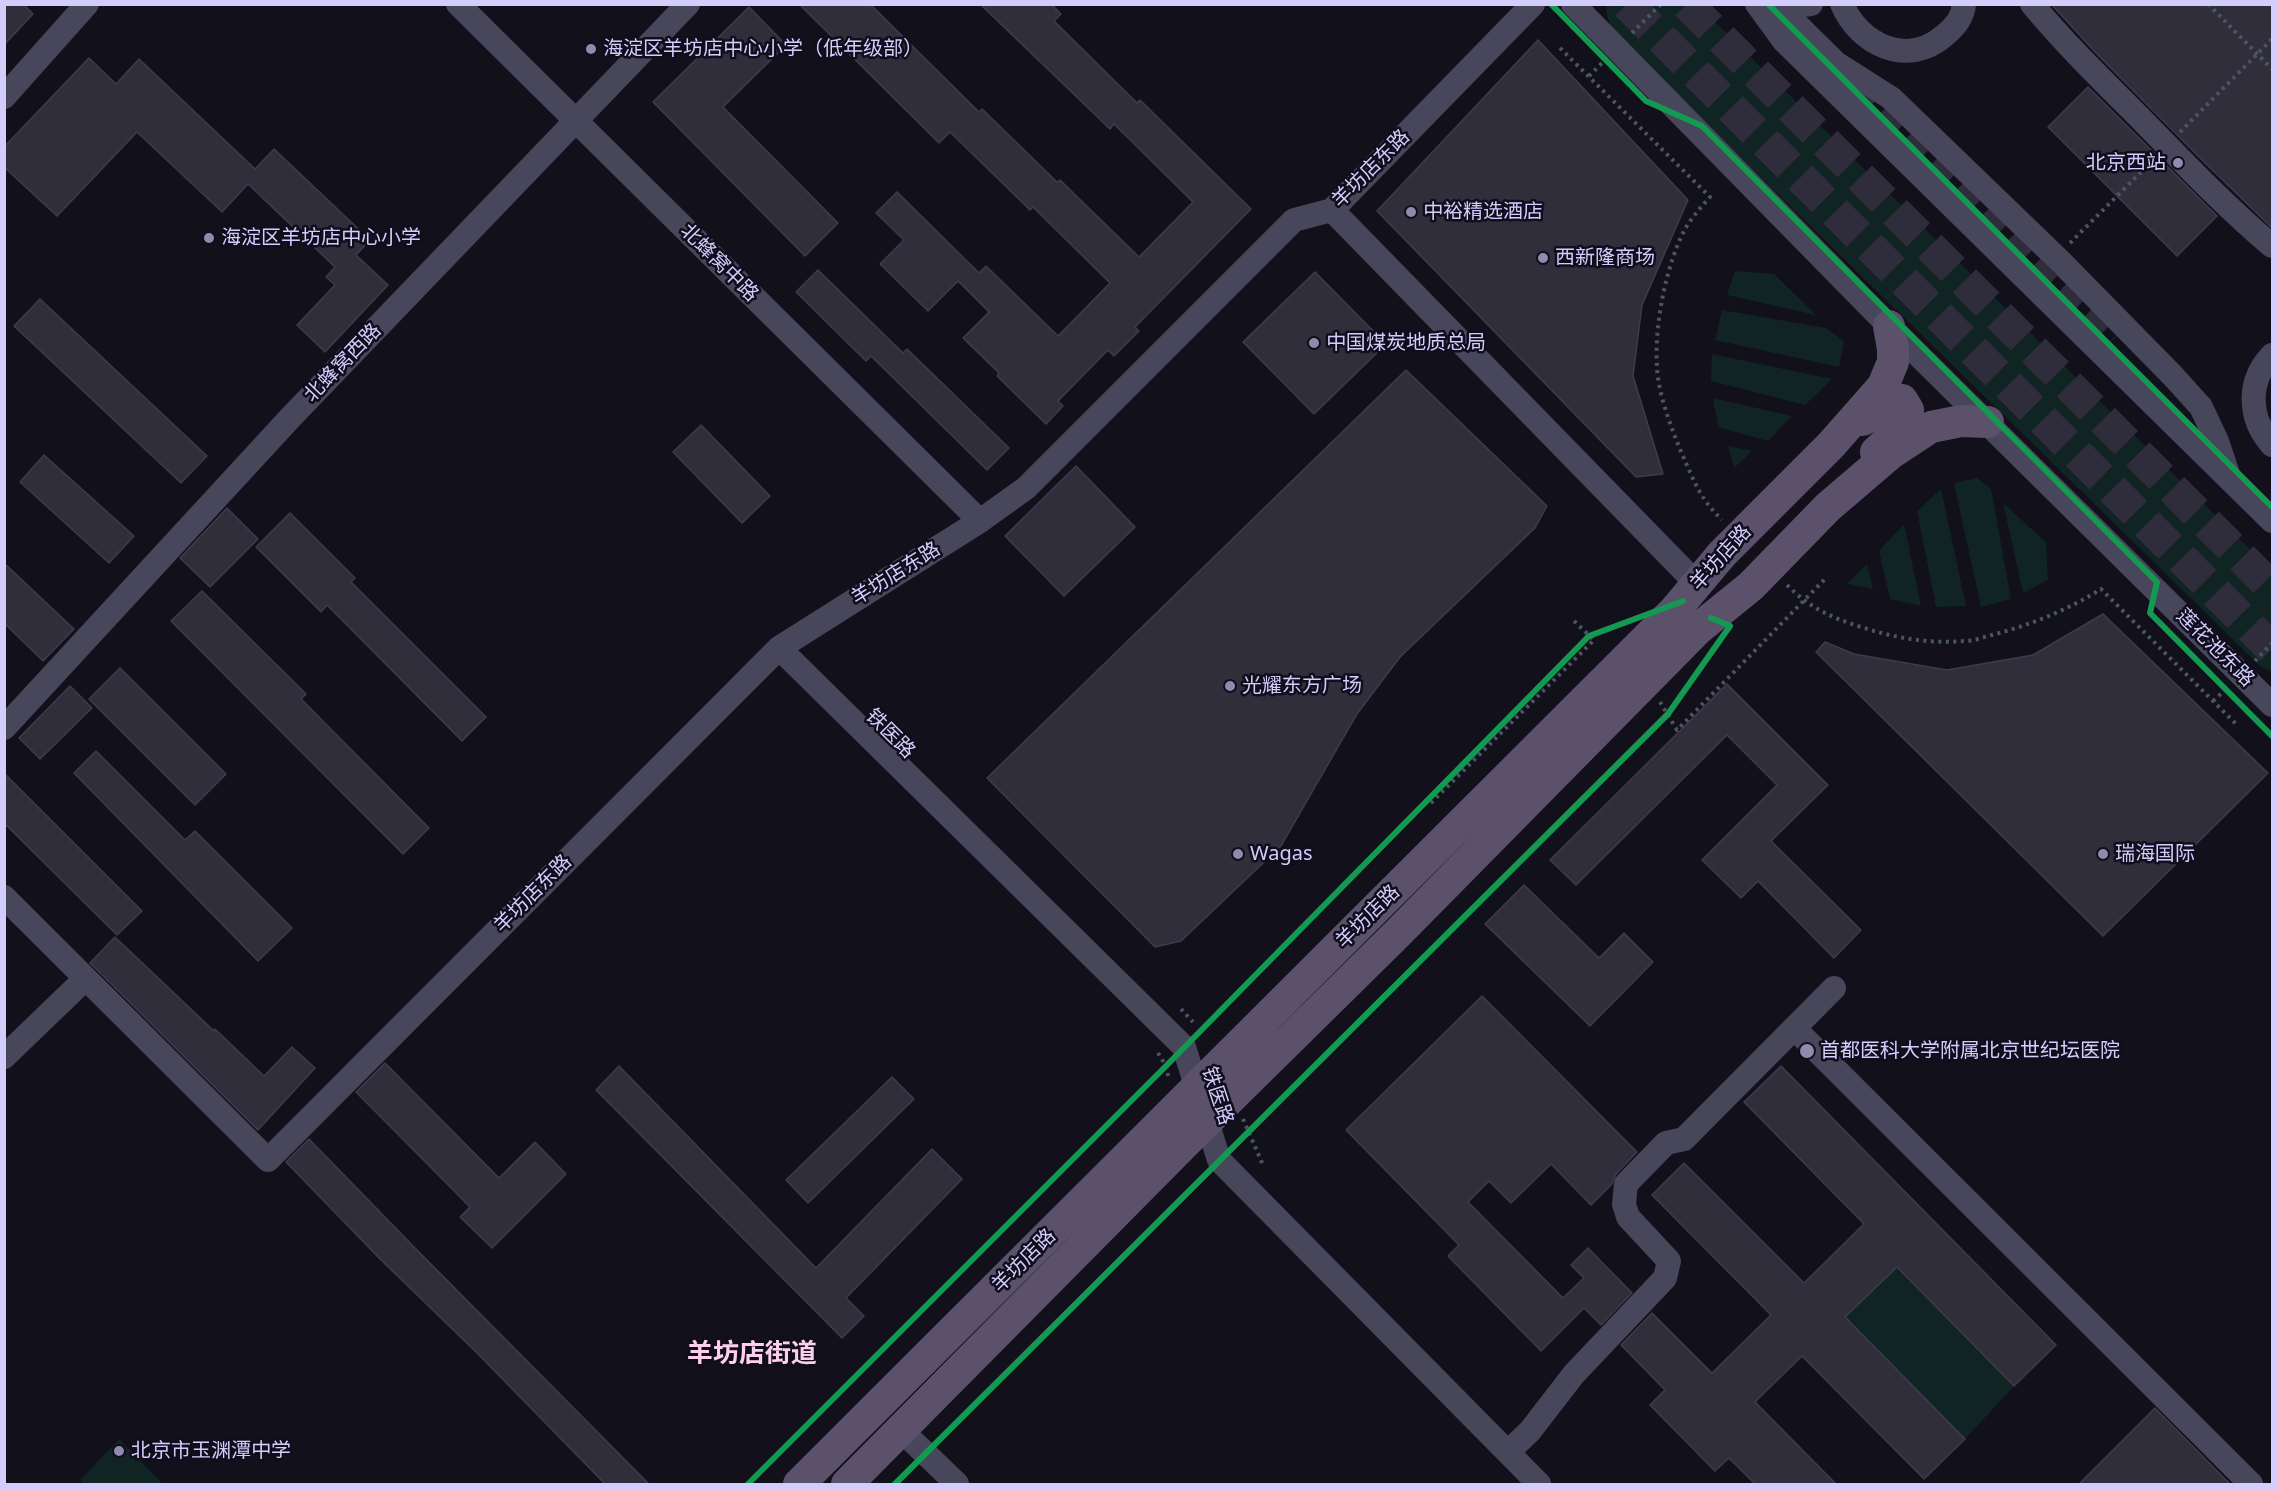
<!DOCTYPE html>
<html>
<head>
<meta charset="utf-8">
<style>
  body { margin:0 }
  #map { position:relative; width:2277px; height:1489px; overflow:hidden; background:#12101a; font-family:"Noto Sans",sans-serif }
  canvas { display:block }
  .frame { position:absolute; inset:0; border:6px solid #d3cdfb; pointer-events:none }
</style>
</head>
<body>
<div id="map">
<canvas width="2277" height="1489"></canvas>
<div class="frame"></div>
</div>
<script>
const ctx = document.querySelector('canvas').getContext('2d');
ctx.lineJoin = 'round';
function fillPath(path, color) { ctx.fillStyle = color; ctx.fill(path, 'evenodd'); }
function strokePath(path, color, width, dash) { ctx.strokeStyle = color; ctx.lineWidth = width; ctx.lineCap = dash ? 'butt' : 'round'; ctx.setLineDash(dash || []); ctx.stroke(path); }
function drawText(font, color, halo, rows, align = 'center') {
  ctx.font = font + ' "Noto Sans","Noto Sans SC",sans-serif'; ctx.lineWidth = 5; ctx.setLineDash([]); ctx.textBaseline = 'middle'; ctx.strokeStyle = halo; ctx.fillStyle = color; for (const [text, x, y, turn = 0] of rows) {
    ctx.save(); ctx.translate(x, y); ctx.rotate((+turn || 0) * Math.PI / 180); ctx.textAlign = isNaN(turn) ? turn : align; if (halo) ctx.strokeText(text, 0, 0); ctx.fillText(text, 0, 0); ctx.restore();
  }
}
fillPath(new Path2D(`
  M1607 5H1698L2272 571V672L2261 667 1612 32 1606 11Z
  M1735 271 1774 274 1816 315 1727 295Z
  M1722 310 1826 328 1844 341 1839 367 1715 340Z
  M1712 354 1832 379 1805 405 1711 381Z
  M1713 398 1792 416 1768 441 1718 427Z
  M1728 446 1752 451 1734 468Z
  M1977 478 1991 489 2011 599 1981 607 1954 483Z
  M1941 489 1966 606 1936 607 1917 511Z
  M2003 503 2046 542 2048 580 2023 593Z
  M1904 524 1921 606 1890 599 1879 551Z
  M1867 564 1873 589 1847 584Z
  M1897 1267 2014 1386 1965 1439 1845 1317Z
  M119 1439 163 1484H84L80 1480Z`), '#112424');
const building = new Path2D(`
  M4 4H23L33 14 4 45Z
  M799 4H870L979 112 982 109 1057 182 1060 180 1139 257 1193 202 1114 124 1110 129 980 4H1051L1061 14 1054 21 1137 103 1140 100 1251 209 1135 327 1139 331 1114 356 1108 350 1058 401 1063 406 1046 424 997 376 999 373 963 338 989 312 958 281 928 311 880 264 904 240 876 213 897 192 979 273 986 266 1058 336 1110 283 1033 207 1030 210 950 132 939 143Z
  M2051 4H2272V228L2201 159 2096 53Z
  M749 7 786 45 723 107 838 223 805 256 653 102Z
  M1538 40 1688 200 1642 305 1633 376 1663 474 1636 477 1377 211Z
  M89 58 116 84 139 59 255 169 274 149 370 240 356 255 388 285 325 352 297 325 335 285 326 277 335 267 248 184 222 212 137 132 57 216 4 167V147Z
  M2088 87 2217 216 2177 256 2048 127Z
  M818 270 903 353 907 349 1009 448 987 470 871 356 866 361 796 292Z
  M1315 272 1386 344 1314 414 1243 342Z
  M40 299 207 456 181 483 14 326Z
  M1406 370 1547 506 1535 528 1400 657 1357 714 1281 846 1181 941 1155 947 987 778Z
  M701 425 770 496 742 523 673 452Z
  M44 455 134 536 109 563 20 482Z
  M1076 466 1135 527 1064 596 1005 536Z
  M227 508 258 539 210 587 180 558Z
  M290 513 355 578 351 582 486 717 462 741 327 605 321 612 256 547Z
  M4 563 74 629 43 661 4 623Z
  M202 591 306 694 301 699 429 828 403 854 171 621Z
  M2103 614 2268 773 2103 936 1816 652 1825 642 1854 654 1947 670 2033 655Z
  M120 668 226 774 195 805 89 699Z
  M1727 684 1828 785 1771 841 1861 930 1834 958 1758 881 1741 898 1702 860 1777 785 1727 735 1576 885 1550 860Z
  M70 686 92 708 40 759 19 738Z
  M96 751 185 840 195 831 292 928 258 961 74 773Z
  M4 773 142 911 117 935 4 823Z
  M1524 885 1599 958 1624 933 1653 962 1590 1026 1485 924Z
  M115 937 214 1031 215 1029 264 1076 292 1047 315 1068 258 1130 90 963Z
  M1482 996 1637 1152 1616 1174 1612 1184 1591 1205 1551 1164 1511 1203 1489 1181 1468 1202 1563 1298 1584 1278 1571 1265 1588 1248 1632 1293 1601 1325 1584 1308 1541 1351 1448 1256 1459 1245 1346 1130Z
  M385 1063 499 1178 535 1142 566 1174 492 1248 460 1217 470 1207 356 1092Z
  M619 1066 816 1268 932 1149 962 1179 846 1298 864 1316 842 1338 596 1090Z
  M1781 1066 2056 1345 2014 1386 1897 1267 1845 1317 1965 1439 1924 1479 1802 1356 1755 1402 1837 1485H1756L1729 1458 1715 1471 1650 1405 1665 1390 1621 1345 1652 1313 1712 1373 1771 1315 1652 1195 1684 1163 1804 1283 1864 1224 1744 1102Z
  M892 1077 914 1099 808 1203 786 1180Z
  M309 1139 415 1248 650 1485H606L477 1353 379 1258 286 1162Z
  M2155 1408 2231 1485H2078Z`);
fillPath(building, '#312e3c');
strokePath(building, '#3e3b4d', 1.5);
strokePath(new Path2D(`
  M1828 64 2109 344`), '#2f2c3c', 24, [24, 12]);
strokePath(new Path2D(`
  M1627 4 2272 649
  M1687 4 2272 588`), '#2f2c3c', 33, [33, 16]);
strokePath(new Path2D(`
  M2208 4 2272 69
  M1632 33 1661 4
  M1560 48 1710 197C1701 207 1692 217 1685 229 1666 265 1654 326 1657 367 1658 394 1672 430 1682 454 1695 483 1699 497 1722 520
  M1589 76 1603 62
  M2180 132 2272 39
  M2070 243 2154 159
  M1787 585C1810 608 1830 617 1861 627 1895 638 1929 644 1965 641 1974 641 1983 637 1992 635 2030 625 2068 610 2101 589L2236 724
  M2255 661 2272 643
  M2213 701 2226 689
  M1660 702 1677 730 1827 577
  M1431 803 1594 640 1573 620
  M1181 1009 1193 1022
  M1158 1053 1166 1066 1169 1080
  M1243 1119 1263 1165`), '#4a5763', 4, [3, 4.5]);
strokePath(new Path2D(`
  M458 4 980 521
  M1573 4 1889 326 2272 705
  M1757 4 1784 41 2272 521
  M1776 4 1836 63 1891 98 2061 262 2173 376 2201 407 2217 441 2228 474
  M1842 4C1859 45 1908 68 1945 35 1955 27 1963 18 1964 4
  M2032 4C2066 45 2105 83 2143 121 2185 164 2227 208 2272 246
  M1782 8 1811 4
  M4 97 87 4
  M1332 210 1697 584
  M2272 355C2247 381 2248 418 2272 445
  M779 648 1184 1047 1219 1160 1539 1484
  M4 728 291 417 688 4
  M4 897 268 1160 779 648 980 521 1026 488 1294 220 1332 210 1533 4
  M1794 1028 2251 1484
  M4 1057 85 979
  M901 1430 957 1484
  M1508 1452 1530 1431 1574 1374 1665 1278 1669 1261 1628 1217 1624 1204 1626 1184 1666 1143 1684 1139 1834 988`), '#48465a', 24);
strokePath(new Path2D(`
  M1863 420 1893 400H1902L1908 410 1886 443 1876 452
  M799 1484 1675 610 1722 554 1831 445 1883 386 1893 362V349L1889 326
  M847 1484 1186 1142 1397 934 1698 629 1751 586 1828 507 1890 454 1931 427 1961 421 1988 422`), '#5b516b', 32);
strokePath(new Path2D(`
  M1551 4 1646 101 1702 126 2157 582 2150 613 2272 736
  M1768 4 2272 507
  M748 1484 1166 1066 1589 636 1683 601
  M895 1484 1668 714 1730 626 1711 618`), '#139951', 6);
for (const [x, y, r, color] of [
  [591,49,6,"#8f8bac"],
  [2178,163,6,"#8f8bac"],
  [1411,212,6,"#8f8bac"],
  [209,238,6,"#8f8bac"],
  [1543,258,6,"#8f8bac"],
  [1314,343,6,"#8f8bac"],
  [1230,686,6,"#8f8bac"],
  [1238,854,6,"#8f8bac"],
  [2103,854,6,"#8f8bac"],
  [1807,1051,8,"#8f8bac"],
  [119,1451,6,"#8f8bac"]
]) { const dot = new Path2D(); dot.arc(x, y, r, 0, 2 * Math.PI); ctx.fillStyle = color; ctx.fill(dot); strokePath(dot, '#100d1d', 2); }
drawText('20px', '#d3cdfb', '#100d1d', [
  ["海淀区羊坊店中心小学（低年级部）",603,49],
  ["北京西站",2166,163,"right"],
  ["中裕精选酒店",1423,212],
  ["海淀区羊坊店中心小学",221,238],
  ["西新隆商场",1555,258],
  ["中国煤炭地质总局",1326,343],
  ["光耀东方广场",1242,686],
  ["Wagas",1250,854],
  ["瑞海国际",2115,854],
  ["首都医科大学附属北京世纪坛医院",1820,1051],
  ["北京市玉渊潭中学",131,1451]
], 'left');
drawText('20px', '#d3cdfb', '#100d1d', [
  ["羊坊店东路",1371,169,-45],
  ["北蜂窝中路",719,263,45],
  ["北蜂窝西路",343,363,-46],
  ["羊坊店路",1721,558,-48],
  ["羊坊店东路",896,574,-32],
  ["莲花池东路",2215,648,45],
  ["铁医路",890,734,45],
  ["羊坊店东路",533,894,-45],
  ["羊坊店路",1368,917,-45],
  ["铁医路",1217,1096,72],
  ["羊坊店路",1024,1261,-45]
]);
drawText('bold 26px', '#fccfeb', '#100d1d', [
  ["羊坊店街道",752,1355]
]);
</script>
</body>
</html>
